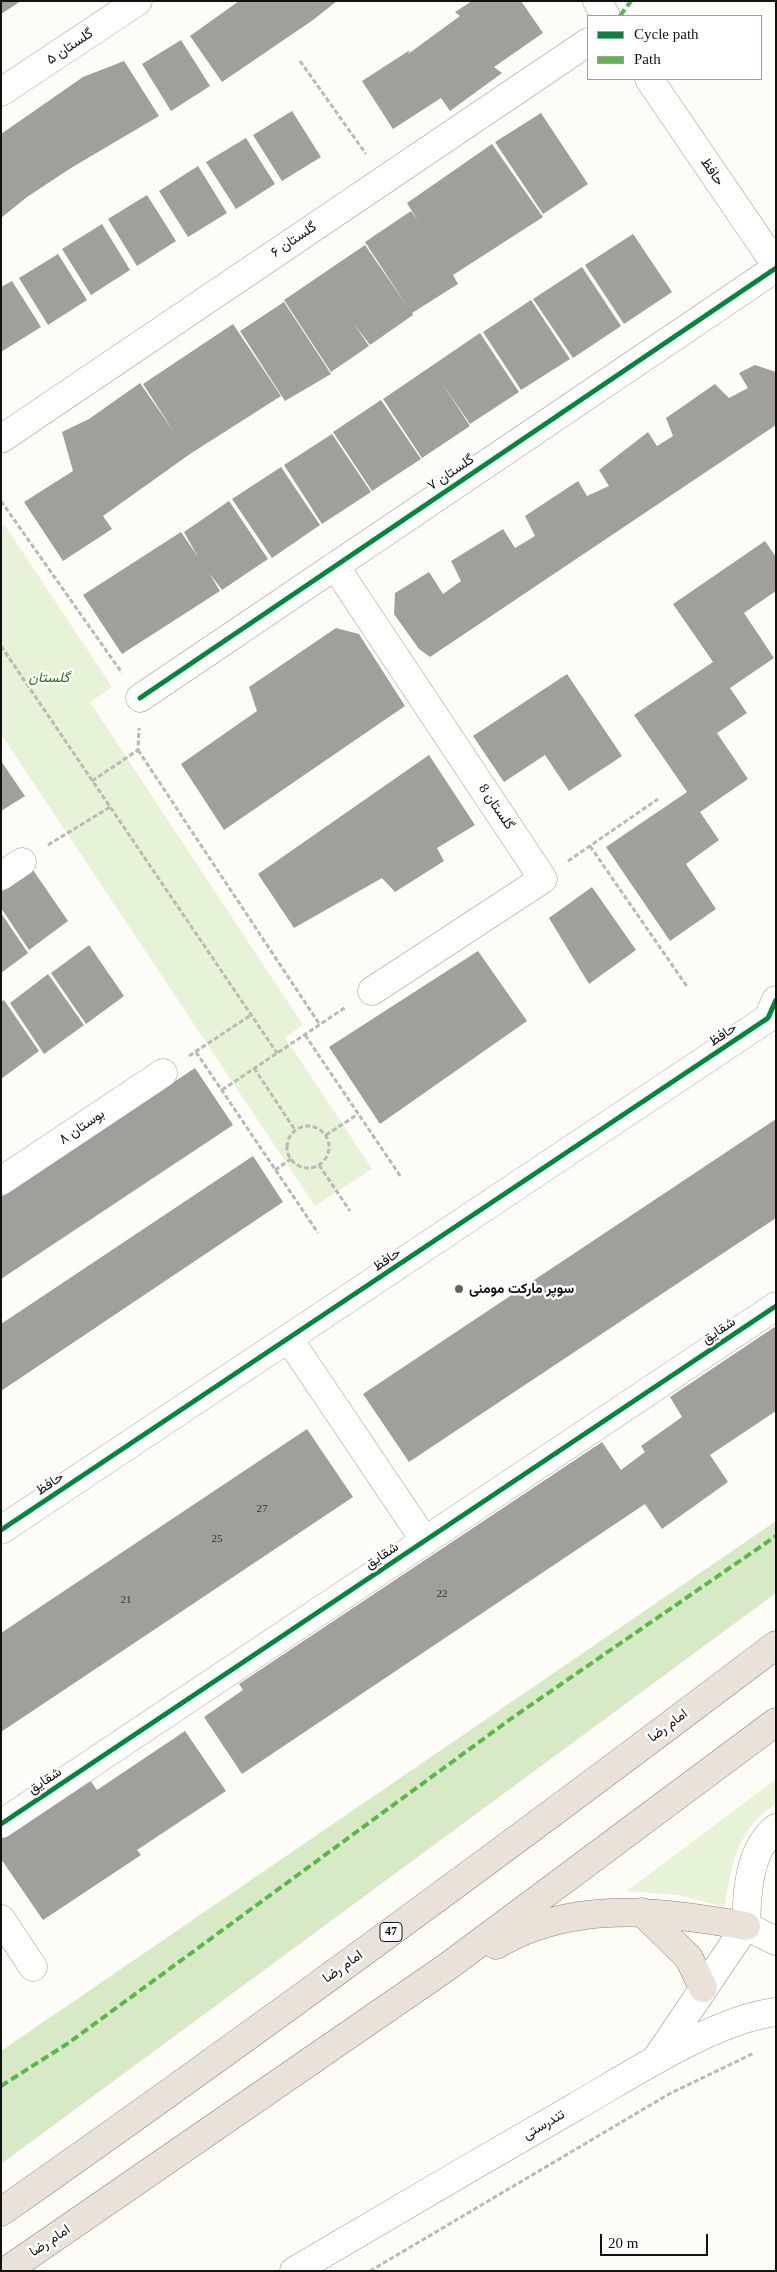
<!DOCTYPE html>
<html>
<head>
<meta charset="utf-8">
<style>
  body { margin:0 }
  #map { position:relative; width:777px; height:2272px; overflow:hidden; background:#fdfcf7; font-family:"Times New Roman",serif }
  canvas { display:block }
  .frame { position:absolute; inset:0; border:2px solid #111; pointer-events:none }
  .legend { position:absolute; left:587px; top:15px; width:175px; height:65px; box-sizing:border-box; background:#fff; border:1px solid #a0a0a0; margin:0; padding:6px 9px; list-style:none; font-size:15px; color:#111 }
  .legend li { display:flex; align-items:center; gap:10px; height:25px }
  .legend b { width:25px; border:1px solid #a0a0a0 }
  .scale { position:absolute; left:600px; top:2234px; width:108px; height:22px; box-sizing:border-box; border:2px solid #111; border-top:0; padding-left:6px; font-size:15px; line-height:18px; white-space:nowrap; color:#111; -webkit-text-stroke:4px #fff; paint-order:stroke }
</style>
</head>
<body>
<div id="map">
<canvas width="777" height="2272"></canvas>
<div class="frame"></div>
<ul class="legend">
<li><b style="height:6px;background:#00873e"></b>Cycle path</li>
<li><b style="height:6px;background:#58b947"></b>Path</li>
</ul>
<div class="scale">20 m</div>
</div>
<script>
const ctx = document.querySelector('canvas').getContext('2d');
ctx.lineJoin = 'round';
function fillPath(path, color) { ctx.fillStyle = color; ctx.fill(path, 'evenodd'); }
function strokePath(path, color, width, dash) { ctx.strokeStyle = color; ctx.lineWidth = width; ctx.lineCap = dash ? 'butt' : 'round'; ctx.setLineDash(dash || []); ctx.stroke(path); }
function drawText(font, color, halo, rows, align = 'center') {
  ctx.font = font + ' "Times New Roman",Vazirmatn,serif'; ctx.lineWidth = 5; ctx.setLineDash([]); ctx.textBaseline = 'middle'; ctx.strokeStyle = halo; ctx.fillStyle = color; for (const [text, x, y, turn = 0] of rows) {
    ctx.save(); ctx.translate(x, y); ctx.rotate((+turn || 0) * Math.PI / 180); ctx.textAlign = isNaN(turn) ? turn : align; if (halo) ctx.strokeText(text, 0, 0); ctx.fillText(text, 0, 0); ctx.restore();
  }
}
fillPath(new Path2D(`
  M4 524 112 687 90 702 303 1025 285 1037 372 1169 315 1206 1 734V526Z
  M776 1779V1803C768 1810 757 1818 750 1827 734 1850 728 1880 725 1907L677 1895 627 1891Z`), '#e7f3d7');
fillPath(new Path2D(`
  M776 1521V1593L1 2164V2051Z`), '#d8eac5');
fillPath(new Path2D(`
  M1 1H21L1 14Z
  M239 1H337L313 20 222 82 190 36Z
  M472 1H521L543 33 494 67 502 73 450 111 441 98 393 129 362 81 410 50 408 54 460 16 455 12Z
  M181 40 210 86 171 111 142 64Z
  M124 61 159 116 71 168 27 197 1 218V134L83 77Z
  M292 111 321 157 282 181 253 135Z
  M541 113 588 184 543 214 495 142Z
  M246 138 275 184 236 209 206 162Z
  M492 144 543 217 453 275 458 284 412 313 413 315 370 345 354 324 369 346 331 372 284 300 365 245 407 306 365 242 411 211 418 221 407 203Z
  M198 166 227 213 188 237 159 191Z
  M147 195 176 241 137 266 108 219Z
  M102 224 130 270 91 295 62 249Z
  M633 234 672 292 624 324 585 265Z
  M58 254 87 300 48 325 19 278Z
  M582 267 621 326 573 358 533 299Z
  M12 281 41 327 1 352V287Z
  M531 300 570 359 521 390 483 332Z
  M284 302 331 374 285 401 240 331Z
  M233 324 281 396 190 454 103 516 112 529 63 561 24 502 73 471 62 432 89 419 140 383 174 432 143 384Z
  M480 333 519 392 470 424 442 383 470 426 422 458 383 399Z
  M755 365 776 372V425L430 657 419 649 394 614 395 593 429 572 443 594 461 581 451 561 503 529 515 548 535 536 525 516 578 481 587 496 609 486 599 470 648 432 657 446 673 436 666 418 715 384 729 398 748 388 739 373Z
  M381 400 421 459 372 491 333 432Z
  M332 434 371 492 322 524 284 465Z
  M281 467 320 525 272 558 232 499Z
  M229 501 268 559 222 590 209 573 220 591 122 654 83 595 181 532 198 557 184 532Z
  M765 541 776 557V591L744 613 774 658 730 688 747 713 717 733 748 779 700 812 719 840 686 864 716 909 670 941 606 847 687 792 634 715 713 662 673 604Z
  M336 628 359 634 405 706 224 830 181 764 257 711 249 687Z
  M567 674 622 756 569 791 545 755 504 782 473 736Z
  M429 755 475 825 437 848 444 861 395 892 382 878 294 928 258 874Z
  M1 761 25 796 1 811Z
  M33 870 68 921 29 950 1 908V892Z
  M592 887 636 950 589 984 549 918Z
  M1 913 28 953 1 973Z
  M89 945 124 996 86 1024 51 973Z
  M478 951 527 1021 380 1124 329 1047Z
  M48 974 84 1025 44 1054 10 1003Z
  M4 1000 39 1051 1 1079V1002Z
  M195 1068 233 1125 1 1279V1197Z
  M776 1119V1218L409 1462 363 1394Z
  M253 1156 283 1202 1 1391V1324Z
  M776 1326V1411L710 1455 728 1482 662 1529 645 1504 242 1774 204 1717 243 1690 239 1684 602 1442 621 1470 645 1452 641 1446 682 1417 670 1397Z
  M307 1429 353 1497 1 1732V1633Z
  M185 1731 226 1791 137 1850 141 1855 43 1920 1 1859V1838L90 1780 97 1790Z`), '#a19f9c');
const minor = new Path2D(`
  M597 1 606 16
  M649 79 776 265
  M1 92 138 1
  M1 439 588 42
  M335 566 543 879 372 991
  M140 698 776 268
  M1 876 22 862
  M1 1181 163 1073
  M289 1339 425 1541
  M1 1530 768 1018 776 1000
  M1 1824 776 1306
  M1 1919 33 1967
  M746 1926C747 1894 748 1850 776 1828
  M746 1926 776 1941
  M656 2059 746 1926
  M294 2271C387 2216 481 2161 575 2107 629 2076 715 2019 776 2012`);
const highway = new Path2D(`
  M642 1912 689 1958 703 1988
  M496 1945C509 1938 523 1930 538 1926 606 1903 677 1914 746 1926
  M1 2212C263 2028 521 1838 776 1645
  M6 2271 447 1967 776 1722`);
strokePath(minor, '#979795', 29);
strokePath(highway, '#858482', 29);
strokePath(new Path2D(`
  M300 61 366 154
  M1 501 122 673
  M1 646 277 1053
  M138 750 320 1025
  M92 781 138 750 139 728
  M48 845 110 807
  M590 846 688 988
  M568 861 658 799
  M305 1035 401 1177
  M196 1052 318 1233
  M189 1056 251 1015
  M254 1068 295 1130
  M222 1090 346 1007
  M287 1147a21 21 0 1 1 42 0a21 21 0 1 1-42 0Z
  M326 1135 358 1114
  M319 1165 350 1211
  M275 1170 291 1159
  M370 2271 669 2094 754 2053`), '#b9b9b8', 3, [5, 2.5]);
strokePath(minor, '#fffffe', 28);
strokePath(highway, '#eae1d8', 28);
strokePath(new Path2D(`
  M620 16 631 1
  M1 2086 67 2044 512 1718 776 1536`), '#58b947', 4, [8, 4]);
strokePath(new Path2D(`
  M140 698 776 268
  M1 1530 768 1018 776 1000
  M1 1824 776 1306`), '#00873e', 5);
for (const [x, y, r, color] of [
  [459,1289,5,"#646362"]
]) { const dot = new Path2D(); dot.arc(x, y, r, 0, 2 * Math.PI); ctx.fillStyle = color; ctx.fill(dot); strokePath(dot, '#fff', 2); }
drawText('11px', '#353434', null, [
  ["27",262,1509],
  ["25",217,1539],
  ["22",442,1594],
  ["21",126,1600]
]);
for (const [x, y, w] of [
  [391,1932,22]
]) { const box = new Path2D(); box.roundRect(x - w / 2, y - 9.5, w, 19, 4); ctx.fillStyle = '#fff'; ctx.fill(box); strokePath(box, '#111', 1); }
drawText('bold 12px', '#111', null, [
  ["47",391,1932]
]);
drawText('14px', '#111', '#fff', [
  ["گلستان ۵",70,47,-34],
  ["حافظ",712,172,56],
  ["گلستان ۶",294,240,-34],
  ["گلستان ۷",451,473,-34],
  ["گلستان 8",496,807,56],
  ["حافظ",723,1035,-34],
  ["بوستان ۸",82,1127,-34],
  ["حافظ",387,1260,-34],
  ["شقایق",719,1331,-34],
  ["حافظ",50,1484,-34],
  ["شقایق",382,1556,-34],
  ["امام رضا",668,1726,-37],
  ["شقایق",45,1781,-34],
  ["امام رضا",343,1967,-36],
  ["تندرستی",544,2125,-30],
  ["امام رضا",50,2241,-34]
]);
drawText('italic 14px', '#2f6b1f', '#fff', [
  ["گلستان",49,678]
]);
drawText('bold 14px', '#111', '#fff', [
  ["سوپر مارکت مومنی",469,1289]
], 'left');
</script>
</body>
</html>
